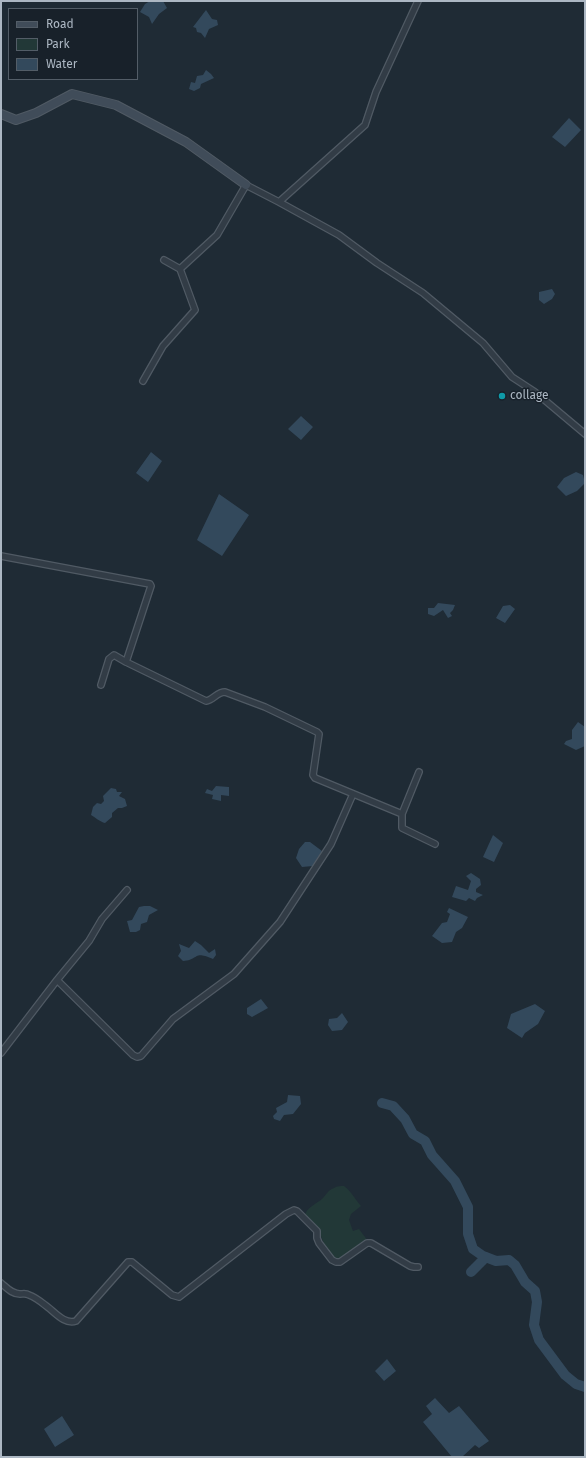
<!DOCTYPE html>
<html>
<head>
<meta charset="utf-8">
<style>
  body { margin:0 }
  #map { position:relative; width:586px; height:1458px; overflow:hidden; background:#1f2b35; font-family:"Fira Sans",sans-serif }
  canvas { display:block }
  .frame { position:absolute; inset:0; border:2px solid #acb7c3; pointer-events:none }
  .legend { position:absolute; left:8px; top:8px; width:130px; height:72px; box-sizing:border-box; background:#18212a; border:1px solid #535d67; margin:0; padding:5px 7px; list-style:none; font-size:12px; color:#acb7c3 }
  .legend li { display:flex; align-items:center; gap:8px; height:20px }
  .legend b { width:20px; border:1px solid #535d67 }
</style>
</head>
<body>
<div id="map">
<canvas width="586" height="1458"></canvas>
<div class="frame"></div>
<ul class="legend">
<li><b style="height:5px;background:#404c59"></b>Road</li>
<li><b style="height:11px;background:#223837"></b>Park</li>
<li><b style="height:11px;background:#33495c"></b>Water</li>
</ul>
</div>
<script>
const ctx = document.querySelector('canvas').getContext('2d');
ctx.lineJoin = 'round';
function fillPath(path, color) { ctx.fillStyle = color; ctx.fill(path, 'evenodd'); }
function strokePath(path, color, width, dash) { ctx.strokeStyle = color; ctx.lineWidth = width; ctx.lineCap = dash ? 'butt' : 'round'; ctx.setLineDash(dash || []); ctx.stroke(path); }
function drawText(font, color, halo, rows, align = 'center') {
  ctx.font = font + ' "Fira Sans",sans-serif'; ctx.lineWidth = 3; ctx.setLineDash([]); ctx.textBaseline = 'middle'; ctx.strokeStyle = halo; ctx.fillStyle = color; for (const [text, x, y, turn = 0] of rows) {
    ctx.save(); ctx.translate(x, y); ctx.rotate((+turn || 0) * Math.PI / 180); ctx.textAlign = isNaN(turn) ? turn : align; if (halo) ctx.strokeText(text, 0, 0); ctx.fillText(text, 0, 0); ctx.restore();
  }
}
fillPath(new Path2D(`
  M344 1186C351 1191 355 1199 361 1206L351 1214 349 1220 353 1231 359 1229 368 1241 340 1261C324 1256 325 1239 316 1228 313 1223 308 1220 305 1216 306 1207 317 1204 323 1198 326 1195 328 1190 334 1188 337 1186 341 1186 344 1186Z`), '#223837');
fillPath(new Path2D(`
  M150 1H163L167 8 159 14 152 24 149 17 140 12 145 4Z
  M206 10 212 19 217 20 218 25 209 29 205 38 201 33 197 32 196 28 193 27Z
  M206 70 211 74 214 78 201 84 200 88 194 91 189 89 191 82 195 83 197 76 203 75Z
  M569 118 581 130 565 147 552 137Z
  M552 289 555 294 552 299 544 304 539 300V292Z
  M301 416 313 427 301 440 288 429Z
  M151 452 162 461 148 482 136 473Z
  M576 472 583 475 585 483 577 491 566 496 557 487 564 478Z
  M219 494 249 515 222 556 197 540Z
  M438 603 455 605 453 610 450 613 452 616 448 618 443 610 434 616 428 614V608H434Z
  M510 605 515 609 505 623 496 618 503 606Z
  M578 722 585 727V746L576 750 564 744 566 741 572 739V730Z
  M216 786 229 787V796L221 795V801L212 799 213 795 205 793 207 789 212 791Z
  M111 788 116 789 117 792H122L119 796 125 799 127 806 122 808H118L112 813V817L105 823C100 822 95 817 91 815L93 807 97 803 101 804 104 801 103 796Z
  M493 835 503 843 494 862 483 857Z
  M305 842H310L322 851 313 866 302 867 296 858 299 849Z
  M471 873 480 879 481 885 476 889V892L483 895 477 898 475 901 469 898 466 901 452 897 456 886 468 890 471 881 466 876Z
  M144 906H150L158 910 149 915 147 922 141 924 140 930 136 932H130L127 921 132 920 139 907Z
  M449 908 468 917 462 928 456 932 452 942 442 943 432 936 442 923 447 922 450 914 447 912Z
  M195 941 201 945 209 953 215 949 216 955 213 959C192 950 200 960 183 961L178 956 181 951 179 944 189 948Z
  M261 999 268 1008 252 1017 247 1014V1008Z
  M535 1004 545 1011 538 1024 525 1033 522 1038 507 1028 511 1014Z
  M342 1013 348 1022 342 1030 332 1031 328 1025 329 1019 337 1018Z
  M288 1095 300 1096 301 1104 293 1114 284 1115 280 1121 274 1119 273 1116 277 1112 276 1108 287 1102Z
  M387 1359 396 1371 384 1381 375 1371Z
  M435 1398 449 1413 459 1406 489 1441 479 1448 475 1445 462 1457H452L423 1422 432 1414 426 1406Z
  M62 1416 74 1435 55 1447 44 1429Z`), '#33495c');
strokePath(new Path2D(`
  M382 1103 393 1106 405 1119 413 1134 425 1141 432 1155 455 1181 468 1207V1234L473 1249 483 1256 496 1261 509 1260 515 1265 525 1282 535 1291 537 1302 534 1325 539 1340 565 1375 576 1384 585 1387
  M471 1272 486 1257`), '#33495c', 10);
const minor = new Path2D(`
  M279 202 339 235 377 263 423 293 483 343 512 377 535 392 585 434
  M164 260 180 269
  M143 381 163 346 195 310 180 269 217 235 246 185 279 202 365 125 376 92 418 1
  M1 556 150 584 151 586 126 662 206 701C213 700 217 692 225 692L265 707 317 732 319 734 313 775 315 778 402 814
  M101 685 109 659 114 655 126 662
  M419 772 402 814V828L435 844
  M127 890 102 919 89 941 57 980 133 1055 137 1057 141 1056 173 1019 234 974 280 922 331 844 353 794
  M1 1053 57 980
  M1 1283C7 1288 12 1294 20 1294 23 1294 26 1293 29 1295 35 1297 40 1301 45 1305 54 1311 64 1325 76 1321L128 1262H132L172 1295 179 1297 286 1214 294 1210 297 1211 317 1231V1238L319 1243 332 1260 336 1262H340L367 1243H371L410 1266 414 1267H418`);
const secondary = new Path2D(`
  M1 114 16 120 36 113 72 94 116 105 186 142 246 185`);
strokePath(minor, '#505a64', 8);
strokePath(secondary, '#505a64', 10);
strokePath(minor, '#323c46', 5.5);
strokePath(secondary, '#404c59', 8);
for (const [x, y, r, color] of [
  [502,396,4,"#0f9aa8"]
]) { const dot = new Path2D(); dot.arc(x, y, r, 0, 2 * Math.PI); ctx.fillStyle = color; ctx.fill(dot); strokePath(dot, '#18212a', 1.5); }
drawText('12px', '#acb7c3', '#18212a', [
  ["collage",510,396]
], 'left');
</script>
</body>
</html>
